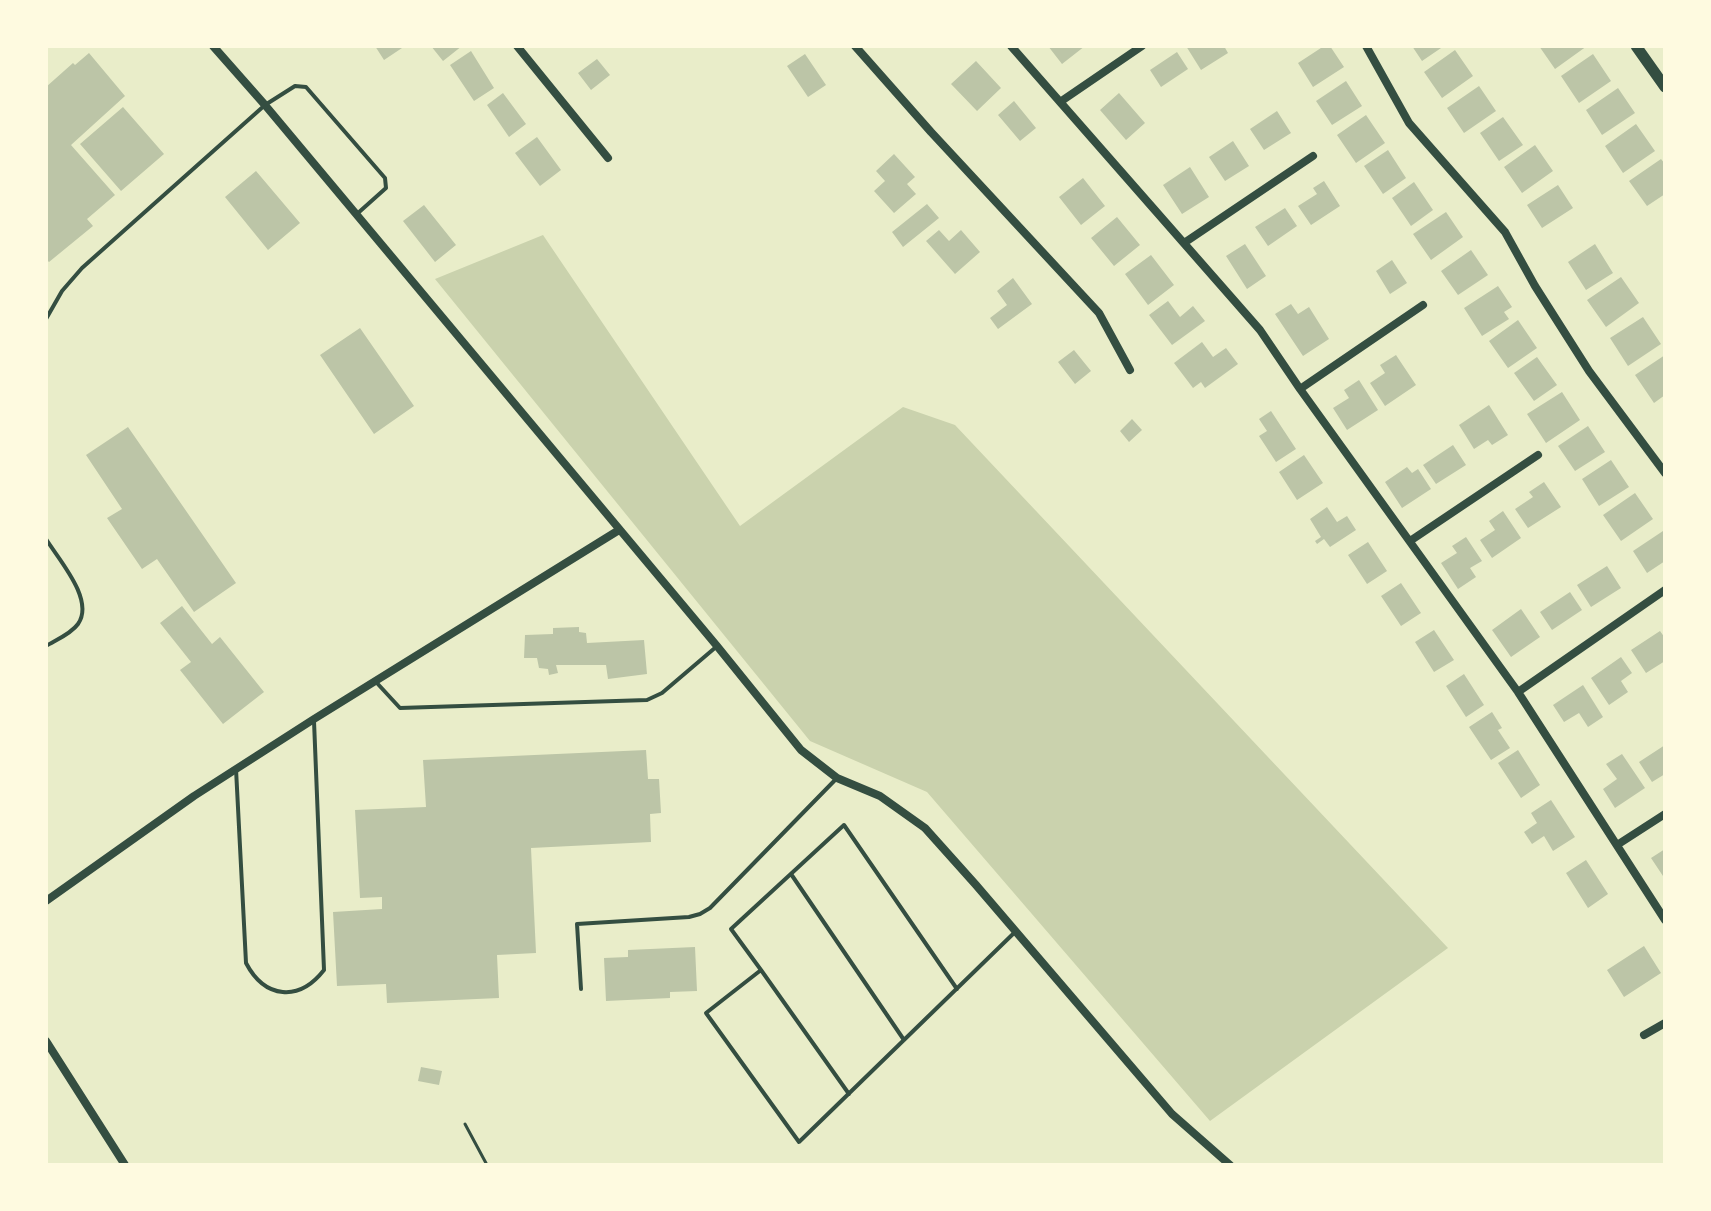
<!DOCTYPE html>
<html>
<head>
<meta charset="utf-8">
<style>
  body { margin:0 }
  #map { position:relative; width:1711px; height:1211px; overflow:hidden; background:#e9edc9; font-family:Karla,sans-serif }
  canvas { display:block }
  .frame { position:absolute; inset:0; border:48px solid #fefae0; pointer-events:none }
</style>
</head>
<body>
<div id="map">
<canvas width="1711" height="1211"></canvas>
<div class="frame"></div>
</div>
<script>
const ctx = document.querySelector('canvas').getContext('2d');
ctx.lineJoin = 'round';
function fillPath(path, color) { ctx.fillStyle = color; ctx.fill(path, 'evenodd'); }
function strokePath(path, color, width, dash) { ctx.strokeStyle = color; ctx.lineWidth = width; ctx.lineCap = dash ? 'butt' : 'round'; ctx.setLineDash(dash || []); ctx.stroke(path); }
fillPath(new Path2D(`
  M543 235 740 526 903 407 955 425 1448 948 1210 1121 927 792 810 741 435 279Z`), '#cad2ad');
fillPath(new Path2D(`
  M375 46H400L402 48 384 60Z
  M431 46H462L443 61Z
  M1048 46H1085L1062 64Z
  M1186 46H1224L1228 53 1201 70Z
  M1324 46H1330L1344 67 1313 87 1298 63Z
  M1412 46H1444L1422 61Z
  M1539 46H1587L1555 69Z
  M1455 50 1473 76 1442 98 1424 72Z
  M471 51 494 88 474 101 450 65Z
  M1177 52 1188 69 1161 87 1150 70Z
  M89 53 125 96 71 145 115 195 87 219 93 226 49 262 46 259V87L73 63 75 65Z
  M805 54 826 85 808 97 787 66Z
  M1593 54 1611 81 1579 103 1561 76Z
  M597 59 610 75 591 90 578 73Z
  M976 61 1001 88 977 111 951 84Z
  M1346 81 1362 106 1332 125 1316 101Z
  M1479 86 1496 111 1464 133 1447 108Z
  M1618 88 1635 113 1602 135 1586 110Z
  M503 93 526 124 509 137 487 105Z
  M1119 93 1145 123 1126 140 1100 110Z
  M1014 101 1036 128 1020 141 998 115Z
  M123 107 164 154 121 191 80 144Z
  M1277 111 1291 133 1264 150 1250 129Z
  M1366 115 1385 143 1356 163 1337 135Z
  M1503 117 1523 145 1499 161 1480 133Z
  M1636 124 1655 151 1623 173 1605 146Z
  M537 137 561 170 540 186 515 153Z
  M1233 141 1249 166 1225 181 1209 157Z
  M1535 145 1553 171 1522 193 1504 167Z
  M1388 150 1406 178 1383 194 1364 166Z
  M894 154 915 177 907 184 916 194 894 213 874 191 885 181 876 171Z
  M1661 159 1665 164V194L1647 206 1629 181Z
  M1190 167 1209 197 1182 214 1163 185Z
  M256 171 300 223 268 250 225 197Z
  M1083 178 1105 206 1081 225 1059 197Z
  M1324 181 1340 206 1311 225 1298 206 1317 194 1313 188Z
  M1414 182 1433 210 1411 226 1392 198Z
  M1558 185 1573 208 1542 228 1527 205Z
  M927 204 939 218 903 247 892 232Z
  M424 205 456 245 435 262 403 221Z
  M1285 208 1297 226 1268 246 1255 227Z
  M1446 212 1463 237 1431 260 1413 234Z
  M1117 217 1140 245 1114 266 1091 238Z
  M939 230 949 241 961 230 980 252 955 274 926 241Z
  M1245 244 1266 276 1247 289 1226 256Z
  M1595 244 1613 273 1586 290 1568 262Z
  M1471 250 1488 275 1458 295 1441 271Z
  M1151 255 1174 285 1148 305 1125 274Z
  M1392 260 1407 283 1390 294 1376 271Z
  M1621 277 1639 303 1606 327 1587 300Z
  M1013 278 1032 304 998 329 990 318 1007 305 997 291Z
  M1498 286 1512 307 1504 312 1509 319 1482 336 1464 308Z
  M1168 301 1180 317 1193 306 1205 321 1172 345 1149 315Z
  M1291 304 1298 314 1309 307 1329 339 1303 356 1275 314Z
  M1643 317 1661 344 1628 366 1610 338Z
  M1518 320 1537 348 1508 368 1489 341Z
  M360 328 414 406 374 434 320 355Z
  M1202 342 1213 357 1226 348 1238 364 1205 388 1201 382 1193 388 1174 363Z
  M1074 350 1091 371 1075 384 1058 362Z
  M1396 355 1416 385 1385 406 1370 383 1385 373 1380 365Z
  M1665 355V395L1654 403 1635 375Z
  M1537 357 1557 385 1534 401 1514 373Z
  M1359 380 1378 410 1347 430 1333 408 1349 398 1344 390Z
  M1562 392 1580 420 1546 443 1527 414Z
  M1489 405 1508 435 1492 445 1488 440 1474 449 1459 425Z
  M1271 411 1296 449 1276 462 1259 436 1267 431 1259 419Z
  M1132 419 1142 430 1129 442 1120 431Z
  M1588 426 1605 452 1575 471 1558 446Z
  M128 427 236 583 194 612 157 559 142 569 107 518 122 509 86 455Z
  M1453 445 1466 465 1436 484 1423 465Z
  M1304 455 1323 483 1297 500 1279 472Z
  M1611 460 1629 487 1599 506 1582 479Z
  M1407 467 1412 473 1418 469 1431 489 1402 508 1385 482Z
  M1544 482 1561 507 1528 528 1515 509 1533 497 1529 492Z
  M1635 493 1653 519 1621 541 1603 515Z
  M1327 507 1337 522 1347 516 1356 530 1330 547 1324 539 1317 544 1315 541 1321 537 1310 519Z
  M1503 511 1521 538 1492 558 1480 540 1495 530 1489 521Z
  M1663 531 1665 534V561L1647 573 1633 551Z
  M1466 537 1482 561 1470 568 1476 577 1458 589 1441 563 1457 553 1452 546Z
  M1368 542 1387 571 1367 584 1348 555Z
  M1607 566 1621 588 1591 607 1577 585Z
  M1401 583 1421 613 1401 626 1381 596Z
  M1570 592 1582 610 1552 630 1540 612Z
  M182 606 212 644 220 637 264 692 223 724 180 670 191 662 160 623Z
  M1521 609 1540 637 1511 657 1492 630Z
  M579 627V632L586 633 587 643 644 640 647 674 608 679 606 665H556L558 673 549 675 548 669 539 668 537 658H524L525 635 553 634V628Z
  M1434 630 1454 660 1434 672 1415 642Z
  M1660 631 1665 638V661L1646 673 1631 650Z
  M1621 657 1632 673 1621 681 1628 692 1609 705 1591 678Z
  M1464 674 1484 705 1466 717 1446 686Z
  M1583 685 1603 717 1588 727 1579 713 1564 722 1553 705Z
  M1492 712 1502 728 1498 730 1510 748 1491 760 1469 727Z
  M1665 745V774L1652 782 1639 762Z
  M646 750 648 779H659L661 813 650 814 651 842 531 848 536 953 497 955 499 998 387 1003 386 984 337 986 333 912 382 909V897L360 898 355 810 426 807 423 760Z
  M1518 750 1540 785 1521 798 1498 763Z
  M1622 754 1645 788 1615 808 1603 789 1617 779 1606 764Z
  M1551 800 1575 837 1553 851 1544 836 1532 844 1524 832 1537 823 1531 813Z
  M1665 849V879L1651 858Z
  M1586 860 1608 894 1588 908 1566 873Z
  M1644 946 1661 973 1624 997 1607 970Z
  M695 947 697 991 670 992V998L606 1001 604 958 628 957V950Z
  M421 1067 442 1071 439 1085 418 1081Z`), '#bcc5a7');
strokePath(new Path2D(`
  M465 1124 487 1165`), '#344e41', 3);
strokePath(new Path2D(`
  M46 319 62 291 82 268 265 105 295 86 306 87 385 178 386 188 358 213
  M46 539C59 560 95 600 78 624 71 634 56 640 46 646
  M376 682 400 708 647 700 662 693 716 647
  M236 769 246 963C265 999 299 1002 324 970L314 721
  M791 874 904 1040
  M761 970 849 1094
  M581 989 577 924 689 917 700 914 710 908 837 778
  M957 989 844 825 731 929 761 970 706 1013 799 1142 1014 933`), '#344e41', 4);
strokePath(new Path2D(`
  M213 46 265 105 717 646 801 750 837 778 880 796 925 828 976 885 1172 1114 1230 1165
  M517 46 608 158
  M855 46 931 132 1099 313 1130 370
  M1011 46 1260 330 1300 389 1518 692 1665 920
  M1366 46 1409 123 1505 232 1535 286 1589 371 1665 473
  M1060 102 1142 46
  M1184 243 1313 156
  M1300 389 1423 305
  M1410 541 1538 455
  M1518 692 1665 590
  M1617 845 1665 814
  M46 901 194 796 314 719 619 530
  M1644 1035 1665 1023
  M46 1041 125 1165`), '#344e41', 8);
strokePath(new Path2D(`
  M1636 46 1665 87`), '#344e41', 11);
</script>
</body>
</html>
